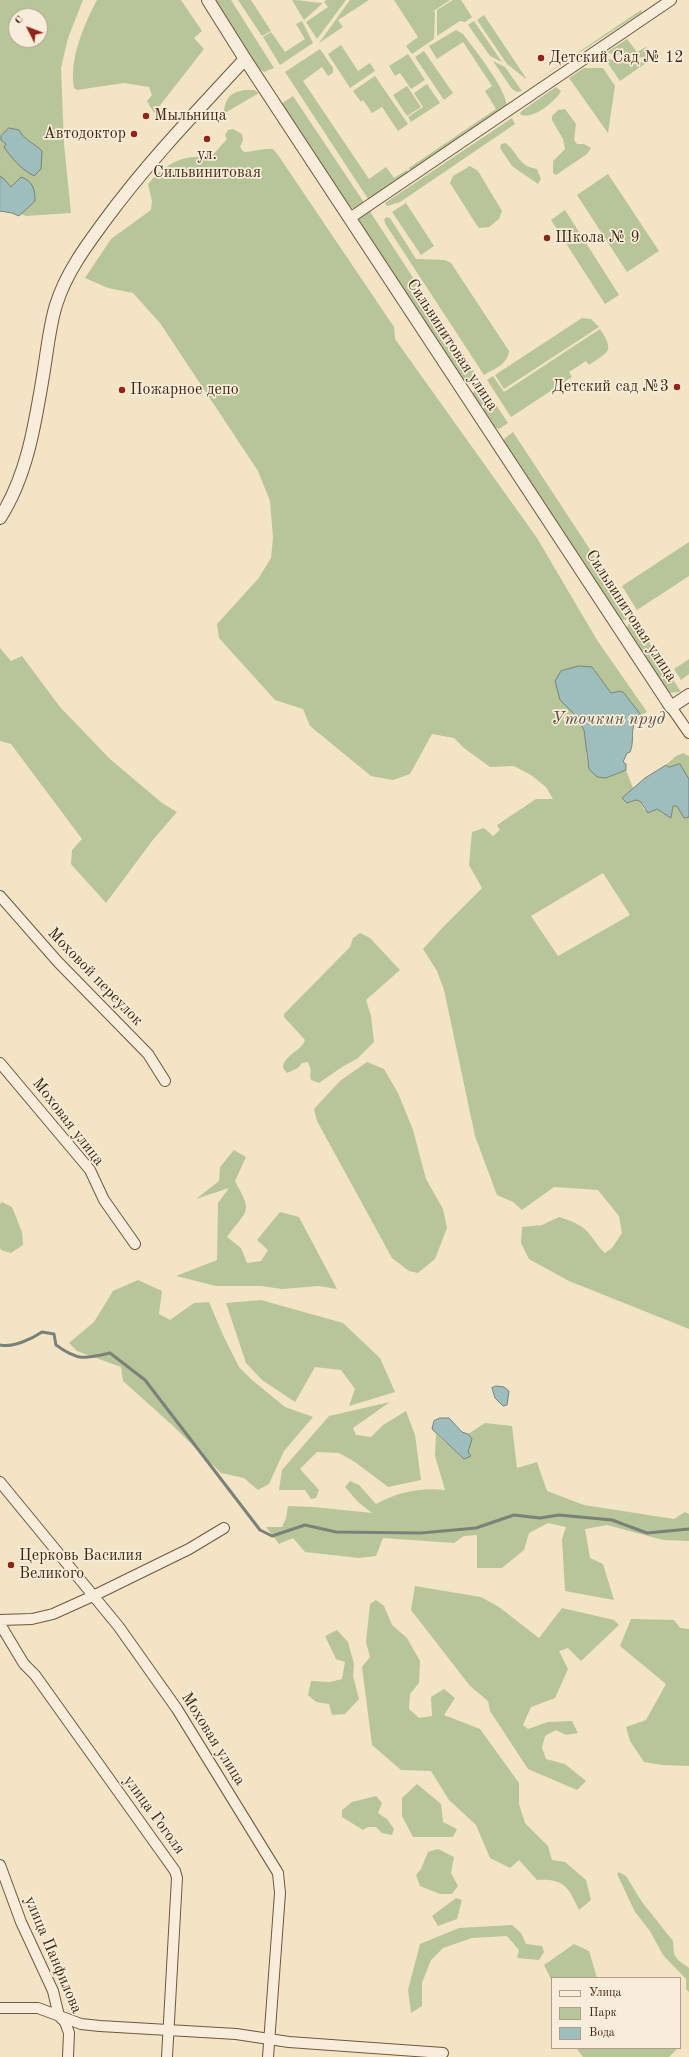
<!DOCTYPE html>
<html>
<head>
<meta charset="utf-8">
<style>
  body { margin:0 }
  #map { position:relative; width:689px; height:2057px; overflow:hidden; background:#f3e4c6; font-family:"Old Standard TT",serif }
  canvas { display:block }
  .legend { position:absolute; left:551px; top:1977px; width:130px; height:72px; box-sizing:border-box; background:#f7edda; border:1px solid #af9f8a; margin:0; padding:5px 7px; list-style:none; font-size:12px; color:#422911 }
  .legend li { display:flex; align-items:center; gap:8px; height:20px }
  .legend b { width:20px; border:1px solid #af9f8a }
  .north { position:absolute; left:8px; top:8px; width:40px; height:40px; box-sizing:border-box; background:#f7edda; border:1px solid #af9f8a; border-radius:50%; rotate:312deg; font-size:11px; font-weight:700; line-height:16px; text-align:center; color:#422911 }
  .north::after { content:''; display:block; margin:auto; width:14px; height:18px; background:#8f2418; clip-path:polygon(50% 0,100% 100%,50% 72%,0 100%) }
</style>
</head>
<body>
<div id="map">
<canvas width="689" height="2057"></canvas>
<ul class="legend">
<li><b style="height:5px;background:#f7edda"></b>Улица</li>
<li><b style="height:11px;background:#b7c598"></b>Парк</li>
<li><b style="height:11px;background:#9ebdbd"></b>Вода</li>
</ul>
<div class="north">С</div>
</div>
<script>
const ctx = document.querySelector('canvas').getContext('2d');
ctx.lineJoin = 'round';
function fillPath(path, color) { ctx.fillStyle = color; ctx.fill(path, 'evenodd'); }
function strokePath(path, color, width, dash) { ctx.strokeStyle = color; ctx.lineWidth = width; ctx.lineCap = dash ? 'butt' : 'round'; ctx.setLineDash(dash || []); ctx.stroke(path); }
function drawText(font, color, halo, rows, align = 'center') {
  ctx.font = font + ' "Old Standard TT",serif'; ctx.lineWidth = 3.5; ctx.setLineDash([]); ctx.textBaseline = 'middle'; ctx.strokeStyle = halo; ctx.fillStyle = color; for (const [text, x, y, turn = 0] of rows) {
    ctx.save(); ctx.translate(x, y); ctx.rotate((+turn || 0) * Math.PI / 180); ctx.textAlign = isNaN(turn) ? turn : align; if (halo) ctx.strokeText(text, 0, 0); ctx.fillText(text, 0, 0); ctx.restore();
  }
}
fillPath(new Path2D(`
  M0 0H83L68 38 61 68 64 144 71 213 26 216 0 206ZM16 16H40V40H16Z
  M97 0H181L202 31 194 38 204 49 154 113 147 101 152 95 149 87 124 83 77 90 74 88C69 58 84 25 97 0Z
  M213 0H231L274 68 264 72 256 67Z
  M238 0H251L271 31 262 36Z
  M292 0C303 0 314 3 323 3L304 20Z
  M326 0H346L317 39 306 22 328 7 324 2Z
  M350 0H369L338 20 343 27 319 43Z
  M394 0H450L432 12 435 11 434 39 412 54 406 46 418 37Z
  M453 0H461L472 17 465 22 460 21 437 36V10Z
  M641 10 642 12 531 84Z
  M484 15 526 78V79L507 64 477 20Z
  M302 21 313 43 280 65 263 37 271 32 285 52 305 39 296 24Z
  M474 21 502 62 490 56 468 25Z
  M456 30 463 34C475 50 505 87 507 106L411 172 409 168 496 109 485 91 492 86 463 42 437 59 429 46Z
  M627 39 637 52 646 47 655 59 606 53Z
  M341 45 358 71 370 63 375 71 350 88 328 54Z
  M320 49 333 68V73L328 76 322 67 303 81 369 179 386 167 394 178 407 170 409 174 370 202 285 72Z
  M424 51 453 93 444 100 415 57Z
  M408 54 425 80 411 89 400 73 395 76 389 66Z
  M605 59 646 63 620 81Z
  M493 61 505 67 522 91 517 92 512 89Z
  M584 68H603L615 86 608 133 569 78Z
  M375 76 408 124 398 131 382 107 372 113 363 100 361 102 353 91Z
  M427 84 440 103 411 122 408 117 423 107 414 93Z
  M407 86 421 107 407 116 393 95Z
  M556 87 561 91C555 102 534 119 521 115L520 113 523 110Z
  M244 90H254L259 93 223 114C227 98 227 94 244 90Z
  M293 96 365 204 356 209 350 207 281 104Z
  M565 109 576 124 574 140 577 144H584L591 148 587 154 556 175 553 173V161L565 149 563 139 552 120V116L558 110Z
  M512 118 515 124 412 194 400 202 387 206 385 203Z
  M233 129 242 134 243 140 240 147 244 152C254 152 264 148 273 149L278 155 394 327 395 339 537 538 597 640 647 712 641 715 624 694 620 691 611 693 592 667 579 666 561 671 560 700C569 709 580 717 584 729 590 748 580 760 597 777L607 778 626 770 633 788 622 798 627 803 636 800 640 801 644 810 657 808 671 818 673 806H677L684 818 689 817V1329L569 1281 529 1259 521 1243 522 1227 542 1225 559 1217C571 1221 584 1225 591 1236 596 1242 598 1247 605 1253L612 1248 622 1233 619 1216 598 1190 554 1187 522 1210 513 1202 497 1195 475 1136 444 990 437 971 423 949 444 926 482 888 469 865 472 832 484 828 493 836 500 830 497 825 536 799H553L546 787 531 775 514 766 490 767 464 748 454 738 432 734 410 774 393 780 371 776 310 726 303 709 275 700 219 638 217 624 258 579 271 558 273 538 270 501 258 471 160 323 133 293 108 288 85 278 111 239 151 210 152 201 148 184C165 165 183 153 210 158L227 139 225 135 228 130ZM603 873 630 915 558 956 531 916Z
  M505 143C518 151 517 166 537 169L541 179 538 184 512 166 500 148 501 144Z
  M470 166 478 171 502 211 499 219 489 227 479 228 476 224 450 183 453 176Z
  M608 174 659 251 627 272 577 195Z
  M406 203 434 246 421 255 392 212Z
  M369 210 479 379 470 384 464 383 358 221 359 218Z
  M565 210 619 295 605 304 551 220Z
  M386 217 390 218 416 259 445 260 451 263 509 351C508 364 494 369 484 375L386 225 384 220Z
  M582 318 591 319 599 327 504 389 495 375Z
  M600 329C615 352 609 351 589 365L586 361 569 372 572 377 511 417 487 380 493 376 504 392Z
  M482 384 508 423 499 429 491 425 472 395 475 389Z
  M513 432 633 615 625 620 619 619 503 442 505 438Z
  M689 542V576L637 610 622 586Z
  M635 620 681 692 668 693 626 632 628 625Z
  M0 648 11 661 22 656 60 707 110 759 162 803 177 812 152 841 106 903 71 864 72 850 82 839 11 744 0 741Z
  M689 659V674L681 680 674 669Z
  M683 753 689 756V779L680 764 669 767 666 765 676 756Z
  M360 933 370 938 400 970 366 1000 371 1016 374 1042 358 1058 342 1067 319 1083 311 1080 310 1075 311 1070 308 1062 302 1063 298 1068 287 1073 283 1068C284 1054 301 1052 305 1040L284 1017V1014L350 947 353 938Z
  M367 1062 384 1069 398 1093 413 1130 426 1179 443 1209 447 1228 435 1259 418 1273 409 1271 392 1258 317 1121 314 1109 340 1081Z
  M234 1150 246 1157 235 1181C253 1214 248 1208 227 1237L241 1248 247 1263 261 1261 268 1250 257 1240 280 1212 299 1217 337 1289 319 1286 282 1289 261 1286H216L176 1276 217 1260 218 1203 229 1188 196 1199 219 1181 220 1167Z
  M2 1202 12 1207 22 1232 23 1245 11 1253 1 1250 0 1247V1204Z
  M138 1280 162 1291 159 1314 170 1320 194 1303 209 1302 223 1335 239 1367 252 1380 285 1407 313 1417 284 1451 269 1484 258 1490 244 1478 221 1473 172 1425 123 1381 121 1367 77 1351 69 1343 94 1322 113 1291Z
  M261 1300 343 1323 380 1358 395 1392 349 1406 355 1389 341 1370 315 1367 295 1402 262 1380 246 1363 226 1303Z
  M390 1402 353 1428 356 1435 371 1437 383 1425 406 1411 415 1435 421 1480 388 1487 355 1462 339 1453 317 1452 300 1469 319 1490 316 1498 311 1499 305 1490H279L282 1470 329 1416Z
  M485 1423 512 1426 517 1468 537 1462 547 1491 584 1505 674 1519 685 1512 689 1514V1541L663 1540 607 1525 585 1529 590 1558 603 1564 614 1600 565 1591 562 1539 566 1527 548 1523 529 1533 524 1550 502 1568H477V1535L464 1536 454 1543 383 1538 376 1556 359 1558 305 1552 293 1538 279 1544 266 1527H282L286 1518 288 1506 314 1507 372 1513 358 1502 345 1487 350 1481 359 1485 376 1504C397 1492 421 1487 445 1490L435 1456 436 1434 464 1459 472 1439 468 1434Z
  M415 1586 481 1597 499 1607 539 1638 562 1608 614 1620 619 1625 581 1661 568 1648 559 1651 568 1669 555 1698 531 1707 523 1725 528 1729 548 1722 572 1721 578 1733 566 1735 556 1730 545 1736 542 1748 546 1759 565 1764 586 1781 577 1790 528 1769 490 1711 488 1701 470 1686 411 1610Z
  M376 1600 384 1606 392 1625 407 1638 420 1661 419 1683 410 1694 409 1709 419 1718 432 1716 431 1697 444 1689 455 1698 444 1715 480 1729 519 1783V1804L525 1823 548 1846 552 1860 565 1862 586 1880 591 1900 579 1910C569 1888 564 1878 537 1880L519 1860 510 1868 490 1858 476 1825 449 1800 431 1771 401 1770 372 1745 362 1667 370 1657 366 1642 370 1604Z
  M631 1619 674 1620 680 1628 689 1629V1766L662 1765 644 1762 630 1741 626 1727 646 1720 666 1684 620 1646Z
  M337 1630 348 1642 354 1664 353 1676 359 1699 345 1714 332 1715 329 1704 316 1702 308 1695 311 1681 330 1682 342 1679 345 1662 336 1659 325 1636Z
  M417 1784 441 1804 443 1822 457 1829 453 1837H413L402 1816V1798Z
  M376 1796 382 1803 378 1813 387 1819 394 1829 392 1835 382 1833 376 1827H368L363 1830 342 1817V1810L352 1802Z
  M438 1849 454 1857 451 1873 458 1886 452 1894H440L420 1886 416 1875 421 1869 428 1852Z
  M619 1872 626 1876 642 1902 673 1941 674 1954 678 1960 689 1968V1992L686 1989V1979L663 1955 650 1931 635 1912 617 1874Z
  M456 1898 462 1900 457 1919 438 1926 432 1916Z
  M512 1925 521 1933 526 1944 542 1946 544 1952 539 1960 517 1958 519 1950 507 1936 472 1938 443 1948 431 1960 422 1983V2006L411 2013 408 1990 420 1944 459 1928Z
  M574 1944 589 1951 597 1978H552V1981L544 1965Z
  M576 2048H678L669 2057H583Z`), '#b7c598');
const water = new Path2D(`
  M9 128 19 130C24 140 34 143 42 151L41 169 34 176C21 169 12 159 4 147L6 144 1 140V136Z
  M0 176 4 179 11 187 21 177C33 181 35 189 35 201L19 216 12 213 0 211Z
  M579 666 592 667 611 693 620 691 624 693 641 715C627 729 636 738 630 752L627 753 623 762 626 764V770L606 778 597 777 589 769 584 730 576 716 560 700 555 681 561 671Z
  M680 764 689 779V817L684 818 677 806H673L671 818 657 809 648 813 640 801 636 800 627 803 622 798 645 778 666 765 669 767Z
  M496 1386 504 1387 509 1391 507 1405 503 1406 495 1398 492 1388Z
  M440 1418H449L462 1432 468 1434 472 1439 468 1452 471 1456 464 1459 432 1429 434 1421Z`);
fillPath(water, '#9ebdbd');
strokePath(water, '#798278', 1);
strokePath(new Path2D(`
  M0 1345C12 1348 32 1339 42 1332L54 1334 56 1345C78 1361 85 1359 110 1353L145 1380 260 1530 272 1536 305 1525 336 1532 421 1533 476 1528 514 1515 540 1518 559 1515 612 1520 647 1533 689 1529`), '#798278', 3);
const minor = new Path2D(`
  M350 218 671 0
  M671 707 689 733
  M0 896 58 962 148 1054 165 1081
  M0 1063 90 1170 104 1200 135 1244
  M0 1482 119 1627 177 1709 278 1873 280 1893 268 2057
  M0 1620 32 1619 53 1614 93 1596 189 1549 224 1528
  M0 1624 24 1664 35 1675 175 1871 177 1878 167 2057
  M0 1865 21 1922 53 1991 59 2016 65 2022 69 2033 68 2057
  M0 2008H38L81 2024 100 2026 236 2034 289 2042 443 2053`);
const tertiary = new Path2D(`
  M208 0 245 59 671 707 689 695
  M0 518C27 476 35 424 43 376 47 353 49 328 56 305 66 273 86 246 106 219 148 162 197 111 245 59`);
strokePath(minor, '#6e583e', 12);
strokePath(tertiary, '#6e583e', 14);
strokePath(minor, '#f7edda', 10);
strokePath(tertiary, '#f7edda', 12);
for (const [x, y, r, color] of [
  [541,58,4,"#8f2418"],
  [146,116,4,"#8f2418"],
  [134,134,4,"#8f2418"],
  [207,139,4,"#8f2418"],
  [547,238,4,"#8f2418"],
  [677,387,4,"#8f2418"],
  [122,390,4,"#8f2418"],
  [11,1565,4,"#8f2418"]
]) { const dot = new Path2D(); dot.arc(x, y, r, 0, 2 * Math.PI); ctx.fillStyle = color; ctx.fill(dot); strokePath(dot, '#f7edda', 1.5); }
drawText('16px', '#422911', '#f7edda', [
  ["Детский Сад № 12",549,58],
  ["Мыльница",154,116],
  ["Автодоктор",126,134,"right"],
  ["ул.",207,155,"center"],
  ["Сильвинитовая",207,173,"center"],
  ["Школа № 9",555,238],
  ["Детский сад №3",669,387,"right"],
  ["Пожарное депо",130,390],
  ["Церковь Василия",19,1556],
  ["Великого",19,1574]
], 'left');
drawText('16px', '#422911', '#f7edda', [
  ["Сильвинитовая улица",452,345,57],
  ["Сильвинитовая улица",631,616,57],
  ["Моховой переулок",95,977,46],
  ["Моховая улица",68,1122,52],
  ["Моховая улица",213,1739,58],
  ["улица Гоголя",154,1815,54],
  ["улица Панфилова",53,1955,67]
]);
drawText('italic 17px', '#594e3c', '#f7edda', [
  ["Уточкин пруд",608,720]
]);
</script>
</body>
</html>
